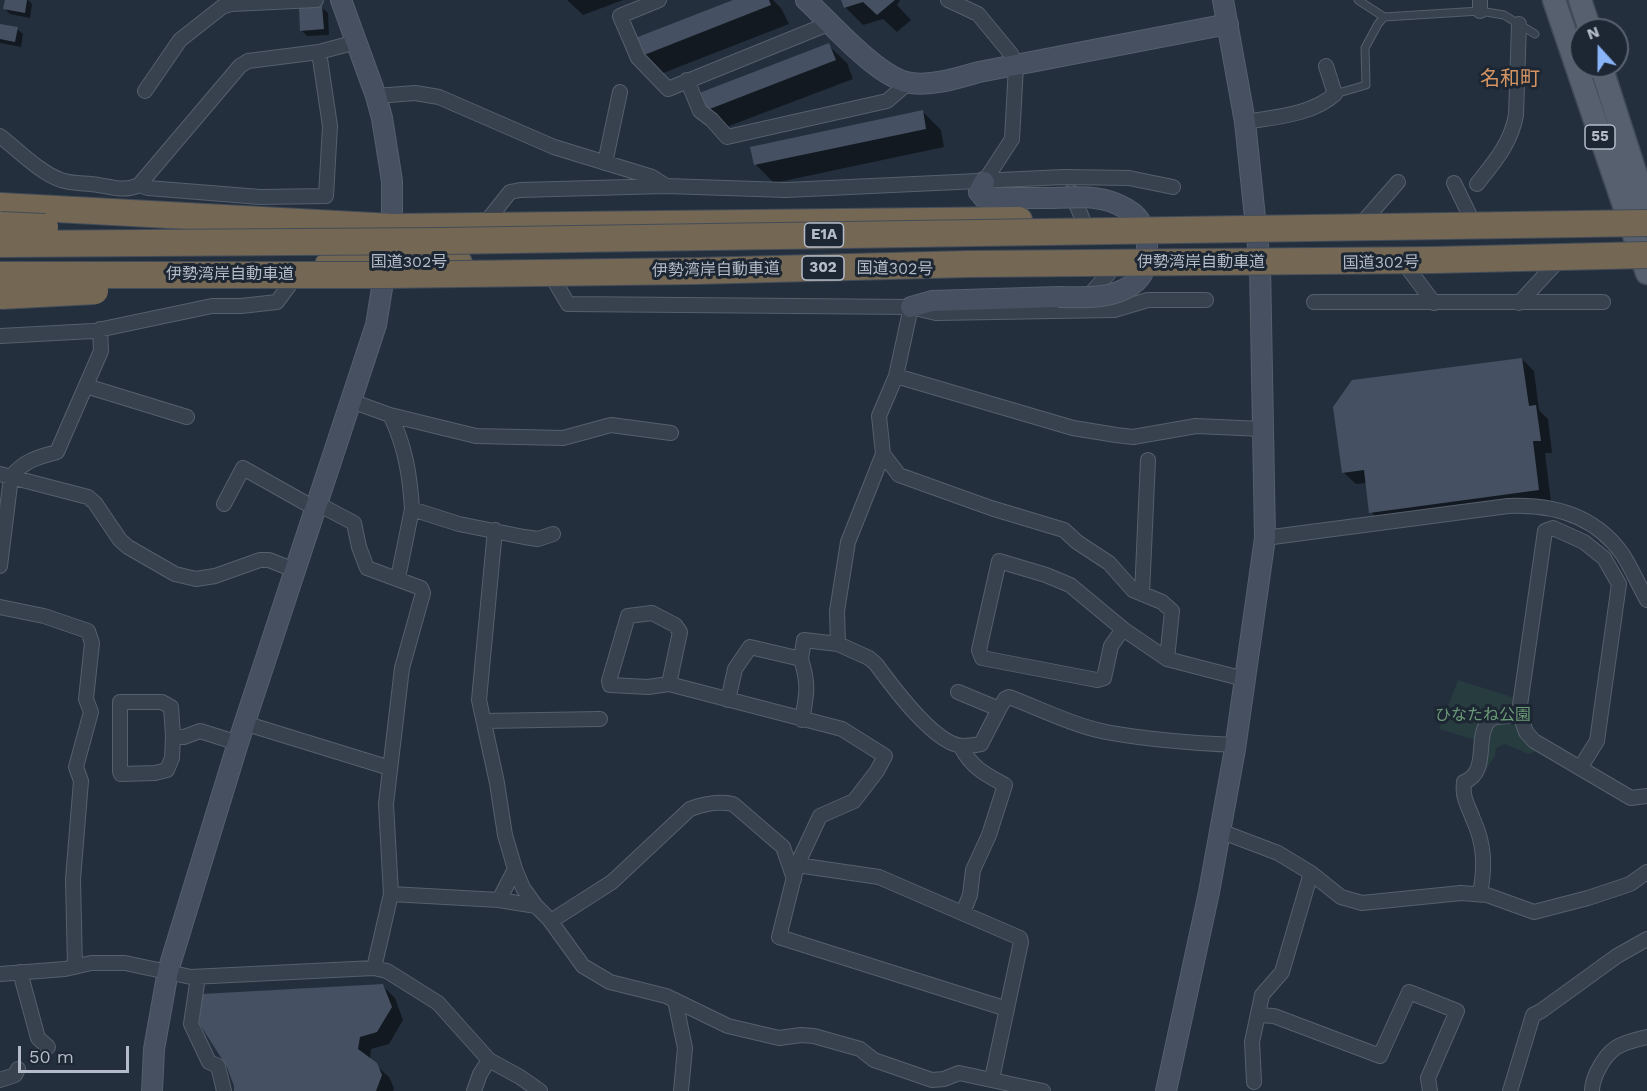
<!DOCTYPE html>
<html>
<head>
<meta charset="utf-8">
<style>
  body { margin:0 }
  #map { position:relative; width:1647px; height:1091px; overflow:hidden; background:#242f3e; font-family:"Work Sans",sans-serif }
  canvas { display:block }
  .north { position:absolute; left:1569px; top:18px; width:60px; height:60px; box-sizing:border-box; background:#1d2633; border:2px solid #59626f; border-radius:50%; rotate:339deg; font-size:16px; font-weight:700; line-height:24px; text-align:center; color:#b4bcc9 }
  .north::after { content:''; display:block; margin:auto; width:21px; height:27px; background:#8ab4f8; clip-path:polygon(50% 0,100% 100%,50% 72%,0 100%) }
  .scale { position:absolute; left:18px; top:1046px; width:111px; height:27px; box-sizing:border-box; border:3px solid #b4bcc9; border-top:0; padding-left:8px; font-size:18px; line-height:21px; white-space:nowrap; color:#b4bcc9; -webkit-text-stroke:4px #1d2633; paint-order:stroke }
</style>
</head>
<body>
<div id="map">
<canvas width="1647" height="1091"></canvas>
<div class="north">N</div>
<div class="scale">50 m</div>
</div>
<script>
const ctx = document.querySelector('canvas').getContext('2d');
ctx.lineJoin = 'round';
function fillPath(path, color) { ctx.fillStyle = color; ctx.fill(path, 'evenodd'); }
function strokePath(path, color, width, dash) { ctx.strokeStyle = color; ctx.lineWidth = width; ctx.lineCap = dash ? 'butt' : 'round'; ctx.setLineDash(dash || []); ctx.stroke(path); }
function drawText(font, color, halo, rows, align = 'center') {
  ctx.font = font + ' "Work Sans","Noto Sans JP",sans-serif'; ctx.lineWidth = 6; ctx.setLineDash([]); ctx.textBaseline = 'middle'; ctx.strokeStyle = halo; ctx.fillStyle = color; for (const [text, x, y, turn = 0] of rows) {
    ctx.save(); ctx.translate(x, y); ctx.rotate((+turn || 0) * Math.PI / 180); ctx.textAlign = isNaN(turn) ? turn : align; if (halo) ctx.strokeText(text, 0, 0); ctx.fillText(text, 0, 0); ctx.restore();
  }
}
fillPath(new Path2D(`
  M1458 680 1518 699 1536 751 1529 754 1505 744 1496 748 1495 756 1485 771 1478 768 1479 741 1439 729Z`), '#263c3f');
fillPath(new Path2D(`
  M6 0H28L32 4 30 18 10 14 5 9Z
  M567 0H623L583 15Z
  M737 0H773L781 8 789 24 658 75 640 56Z
  M842 0H900L897 5 911 20 897 32 883 19 863 25 845 7Z
  M322 8 328 13 329 35 307 36 301 30Z
  M0 25 17 29 23 34 21 47 0 43Z
  M828 45 847 63 853 79 721 129 703 111Z
  M923 112 941 130 944 147 774 183 755 164Z
  M1522 359 1534 371 1539 410 1548 419 1552 453H1545L1551 502 1383 524 1371 512 1367 483 1356 484 1343 472Z
  M382 985 395 998 403 1020 389 1044 371 1049 370 1060 389 1077 394 1088 393 1091H235Z`), '#0007');
fillPath(new Path2D(`
  M5 0H27L25 13 3 9Z
  M733 0H769L771 5 639 57 630 40Z
  M841 0H895L877 15 863 2 844 8Z
  M322 6 324 29 300 31 299 8Z
  M0 24 18 27 15 42 0 39Z
  M829 43 836 60 702 112 694 95Z
  M923 110 926 129 754 165 750 147Z
  M1522 358 1529 406 1536 405 1541 441H1533L1539 490 1369 513 1364 470 1342 473 1333 407 1352 380Z
  M383 984 392 1007 377 1032 360 1037 358 1049 377 1063 382 1075 376 1091H234V1086L227 1067 199 1023 202 994Z`), '#455162');
const lane = new Path2D(`
  M1358 0 1384 17 1480 11 1504 15 1535 34
  M1335 94 1366 85 1365 48 1378 24 1384 17`);
const street = new Path2D(`
  M659 0 620 16 638 58 668 89 823 26 827 20
  M948 0 978 14 1011 54 1016 66 1012 139 984 182
  M1480 0V11
  M687 80 700 111 712 120 727 137 887 101 908 83
  M145 91 180 40 222 7 231 4 316 0
  M376 96 415 93 439 97 554 147 652 177 666 186
  M1245 122C1274 117 1312 115 1335 94L1326 66
  M0 136C17 149 40 173 61 180 72 184 86 183 98 185 113 187 125 192 139 185L240 66 248 61 319 52 356 42
  M605 163 620 92
  M1454 183 1473 222
  M1477 184C1495 161 1511 143 1516 115L1519 24
  M139 185 148 188 260 197 326 196 330 126 319 52
  M1071 192 1083 220
  M1363 222 1398 182
  M483 226 510 192 520 190 666 186 786 190 1064 177 1129 178 1173 187
  M1404 263 1434 303
  M548 270 568 304 911 307 936 313 1114 310 1148 300H1206
  M1086 299 1109 273
  M1314 302H1603
  M1519 303 1559 260
  M911 307 896 376 879 416 883 454 899 475 991 508 1064 530 1077 542 1109 563 1133 590 1162 602 1172 611 1167 659
  M0 336 93 331 212 306H241L277 302 298 273
  M896 376 1073 428 1116 435 1133 437 1196 426 1263 429
  M86 386 187 417
  M351 401 390 415C405 445 410 475 412 509
  M390 415 476 436 563 438 611 425 671 433
  M0 474 11 477C23 461 38 457 57 452L101 351 100 329
  M224 504 243 468 316 509
  M318 504 354 523 359 547 367 568 421 588 423 593 402 668 386 804 391 894 374 968
  M495 530 479 700 497 783 505 835 515 869 499 900
  M1265 538 1508 506C1553 504 1596 516 1623 555 1632 569 1639 586 1647 600
  M0 566 11 477 88 497 95 503 120 540 128 547 175 574 196 579 215 576 260 560H269L294 570
  M398 578 412 509 459 524 524 537 538 539 553 534
  M1142 594 1148 460
  M0 607 44 616 88 631 92 643 86 699 91 712 76 767 81 781 73 879 75 967
  M1123 629 1111 646 1104 678 1097 680 982 658 979 650 999 561 1046 575 1070 585 1123 629 1167 659 1244 679
  M838 644 869 658 876 664C892 686 935 745 963 746 969 746 975 745 981 744L999 709
  M801 659C809 685 807 693 802 720
  M669 684 680 632 675 625 652 613 628 616 609 681 610 685 648 687 669 684 842 729 885 756 877 771 854 801 820 816 797 865
  M958 692 999 709 1005 699 1009 697C1041 709 1072 725 1106 732 1148 740 1192 743 1235 745
  M728 700 735 669 750 647 801 659 804 640 838 644 837 611 848 542 883 454
  M484 721 600 719
  M244 723 390 768
  M173 736 171 707 162 702H120V772L121 774 155 773 167 770 172 758 173 736 184 737 200 731 238 743
  M961 747C972 768 985 774 1005 785L989 835 973 870 970 895 963 913
  M1580 768 1597 741 1619 584 1604 558 1584 542 1553 528 1545 531 1519 712 1526 732 1534 741 1631 798 1647 796
  M1220 831 1278 853 1311 873 1341 897 1362 903 1461 893 1487 895 1534 912 1588 898 1630 884 1647 872
  M515 869 523 888 536 906
  M391 894 499 900 536 906 549 919 583 966 610 982 666 996 728 1026 779 1038 801 1035 814 1036 860 1049 874 1060 932 1080 944 1079 959 1073 1043 1091
  M1480 894C1485 867 1485 845 1473 819 1468 805 1462 798 1464 782 1490 772 1474 739 1489 720L1496 717 1520 715
  M551 921 612 882 690 809C703 804 719 801 733 804L783 847 794 879
  M20 972 38 1038 48 1047
  M0 974 65 969 91 963H125L191 977 374 968 387 971 438 1003 489 1060 520 1077 540 1091
  M198 977 191 1024 209 1062 218 1066 224 1091
  M675 1000 685 1048 681 1091
  M1259 1015 1274 1016 1380 1056 1409 992 1457 1011 1428 1078 1430 1091
  M992 1079 1021 942 1020 938 879 877 797 865 779 937 1007 1009
  M0 1080 15 1075 18 1069
  M1254 1082 1252 1042 1262 995 1282 972 1311 873
  M474 1091 480 1074 489 1060
  M1510 1091 1533 1015 1541 1011 1617 956 1647 939
  M1592 1091C1592 1083 1594 1079 1597 1072 1609 1047 1620 1043 1647 1037`);
const secondary = new Path2D(`
  M806 0C830 22 880 80 911 83 933 86 958 78 979 72L1228 24
  M984 182 979 192 984 198H1053
  M911 307 932 301 1058 297
  M152 1091 154 1049 168 971 238 743 376 325 392 227V181L382 118 376 96 341 0
  M1166 1091 1209 892 1235 749 1265 538 1260 265 1245 122 1223 0`);
const primary = new Path2D(`
  M1554 0 1647 273
  M1580 0 1590 30
  M1601 66 1647 209`);
const highway = new Path2D(`
  M0 206 392 227 1019 220
  M328 265 387 261 459 263`);
strokePath(lane, '#565f6c', 9);
strokePath(street, '#565f6c', 16);
strokePath(secondary, '#565f6c', 22);
strokePath(primary, '#414a57', 25);
strokePath(highway, '#434c59', 28);
strokePath(lane, '#38414e', 7);
strokePath(street, '#38414e', 14);
strokePath(secondary, '#465061', 20);
strokePath(primary, '#56606e', 22);
strokePath(highway, '#746855', 26);
const secondaryBridge = new Path2D(`
  M1053 198C1074 197 1097 195 1117 204 1123 207 1132 211 1136 216 1149 230 1151 262 1140 277 1135 284 1126 289 1118 292 1099 299 1078 297 1058 297`);
const highwayBridge = new Path2D(`
  M0 225 45 227
  M0 244 442 241 1647 223
  M0 275H383L695 271 969 264 1434 260 1647 255
  M0 296 95 291`);
strokePath(secondaryBridge, '#565f6c', 22, []);
strokePath(highwayBridge, '#434c59', 28, []);
strokePath(secondaryBridge, '#465061', 20);
strokePath(highwayBridge, '#746855', 26);
for (const [x, y, w] of [
  [1600,137,30],
  [824,235,39],
  [823,268,42]
]) { const box = new Path2D(); box.roundRect(x - w / 2, y - 12, w, 24, 4.5); ctx.fillStyle = '#1d2633'; ctx.fill(box); strokePath(box, '#b4bcc9', 1.5); }
drawText('bold 15px', '#b4bcc9', null, [
  ["55",1600,137],
  ["E1A",824,235],
  ["302",823,268]
]);
drawText('16px', '#b4bcc9', '#1d2633', [
  ["国道302号",409,262],
  ["伊勢湾岸自動車道",1201,262],
  ["国道302号",1381,263,-1],
  ["国道302号",895,269,1],
  ["伊勢湾岸自動車道",716,270,-1],
  ["伊勢湾岸自動車道",230,274]
]);
drawText('16px', '#6b9a76', '#1d2633', [
  ["ひなたね公園",1483,715]
]);
drawText('20px', '#d59563', '#1d2633', [
  ["名和町",1510,79]
]);
</script>
</body>
</html>
